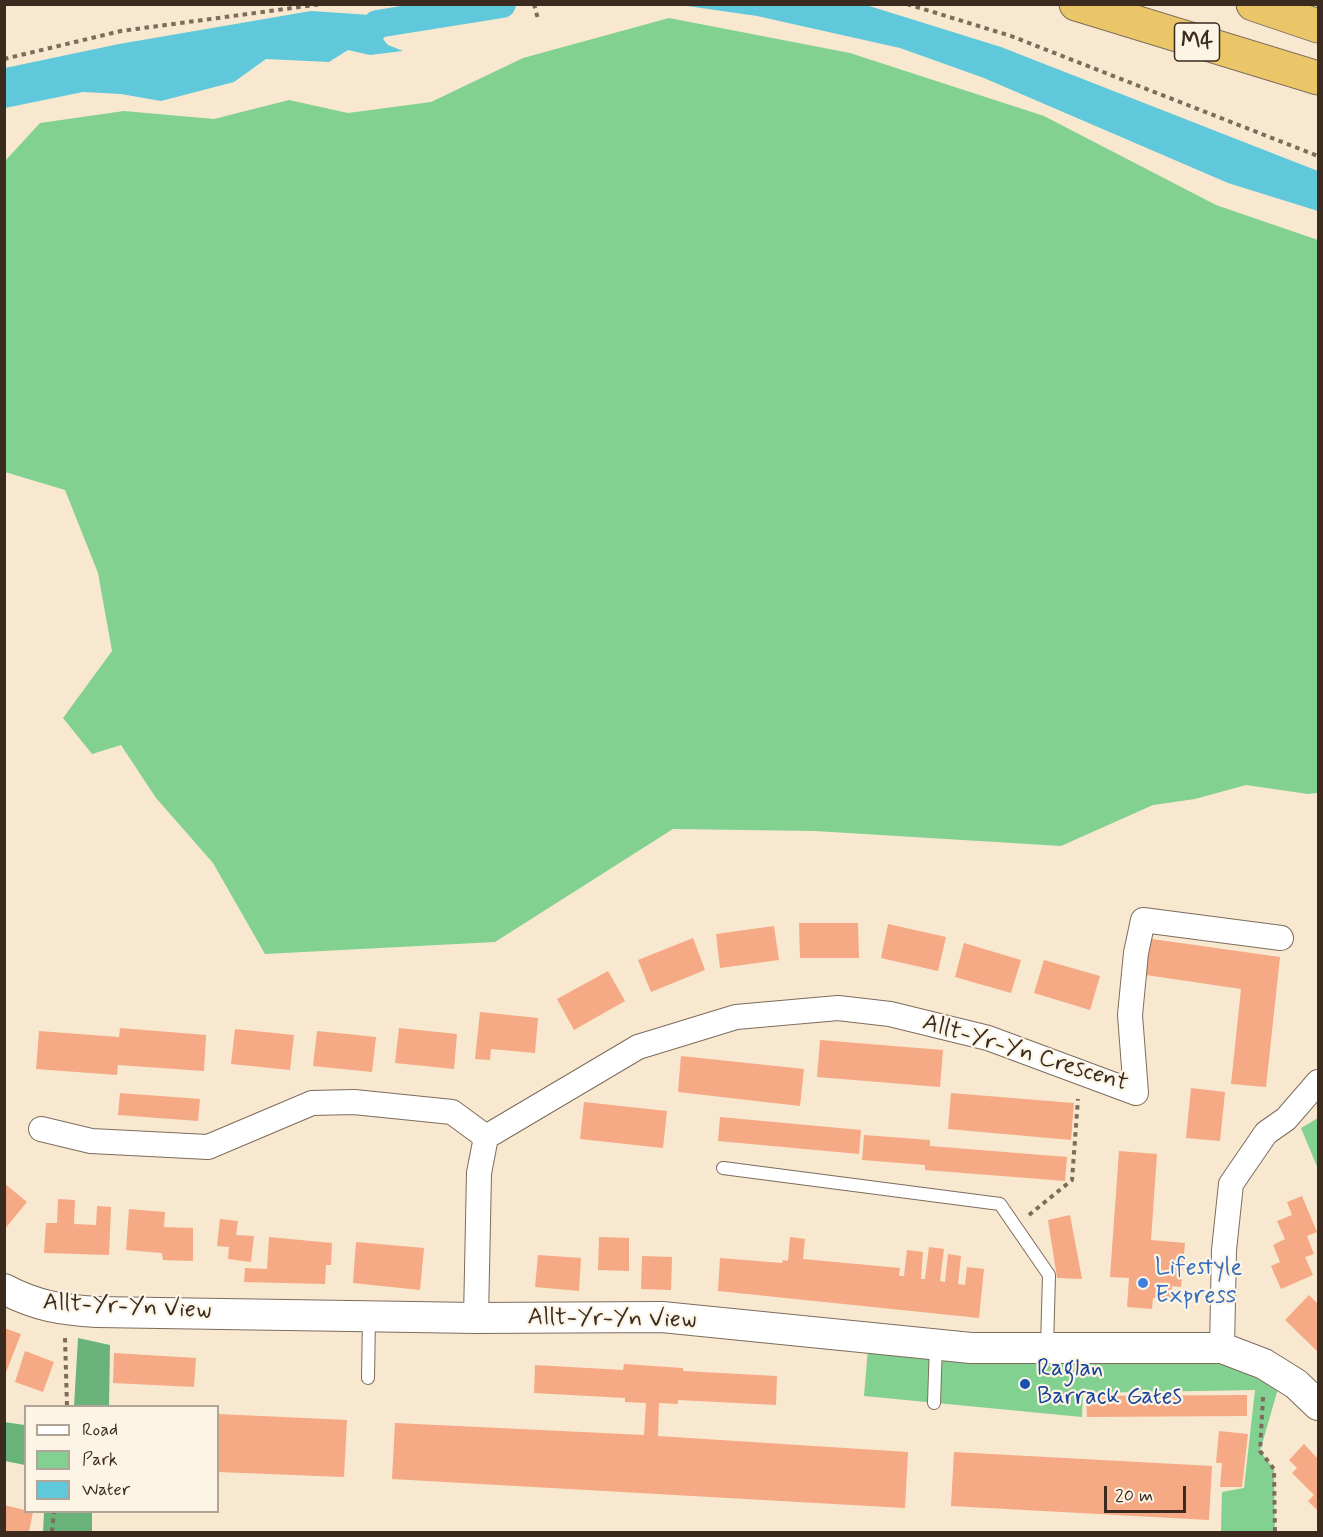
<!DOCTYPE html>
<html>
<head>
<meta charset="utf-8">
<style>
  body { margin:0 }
  #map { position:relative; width:1323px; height:1537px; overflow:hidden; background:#f8e8d0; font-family:Mynerve,sans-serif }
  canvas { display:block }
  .frame { position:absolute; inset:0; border:6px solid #3b2a1e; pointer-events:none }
  .legend { position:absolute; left:24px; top:1405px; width:195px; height:108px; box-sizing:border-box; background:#fcf5e5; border:2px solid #afa495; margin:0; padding:8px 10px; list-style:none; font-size:18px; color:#3b2a1e }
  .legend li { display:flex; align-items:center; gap:12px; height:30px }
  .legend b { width:30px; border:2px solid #afa495 }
  .scale { position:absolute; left:1104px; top:1486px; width:82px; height:27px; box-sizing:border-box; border:3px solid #3b2a1e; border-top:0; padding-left:8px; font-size:18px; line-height:21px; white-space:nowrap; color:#3b2a1e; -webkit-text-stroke:4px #fcf5e5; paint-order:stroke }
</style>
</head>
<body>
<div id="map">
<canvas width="1323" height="1537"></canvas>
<div class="frame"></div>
<ul class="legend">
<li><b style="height:8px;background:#fff"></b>Road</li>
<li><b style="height:16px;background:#82d191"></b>Park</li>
<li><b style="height:16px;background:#5fc8db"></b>Water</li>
</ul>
<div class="scale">20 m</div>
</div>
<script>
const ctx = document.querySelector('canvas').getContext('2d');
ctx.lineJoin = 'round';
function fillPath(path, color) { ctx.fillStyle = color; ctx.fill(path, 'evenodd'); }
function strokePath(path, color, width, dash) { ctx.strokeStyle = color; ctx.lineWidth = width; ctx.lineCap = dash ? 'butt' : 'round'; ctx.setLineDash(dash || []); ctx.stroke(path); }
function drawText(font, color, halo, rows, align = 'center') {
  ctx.font = font + ' Mynerve,sans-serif'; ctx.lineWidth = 4.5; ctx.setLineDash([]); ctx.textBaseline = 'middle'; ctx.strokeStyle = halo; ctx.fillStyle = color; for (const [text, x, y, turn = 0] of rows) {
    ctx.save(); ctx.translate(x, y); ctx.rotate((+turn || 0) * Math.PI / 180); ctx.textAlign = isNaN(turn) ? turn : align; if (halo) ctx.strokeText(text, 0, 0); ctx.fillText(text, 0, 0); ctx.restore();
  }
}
fillPath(new Path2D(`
  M669 18 850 53 1044 116 1216 205 1318 240V793L1308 794 1246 785 1195 799 1153 805 1061 846 815 831 673 829 495 942 265 954 213 863 156 798 121 745 92 754 63 718 112 651 98 573 65 490 5 472V161L40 123 124 111 214 119 289 100 348 113 431 102 523 58Z
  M1318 1118V1169L1301 1128Z
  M869 1337 1222 1348 1282 1375 1260 1451 1274 1469 1275 1532H1221L1222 1492 1244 1488 1255 1390 1083 1393 1082 1417 864 1396Z`), '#82d191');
fillPath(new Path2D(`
  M78 1338 110 1345 109 1406H74Z
  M4 1422 25 1425V1465L5 1461Z
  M44 1512H92V1532H43Z`), '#69b37b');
fillPath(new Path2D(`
  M680 5H866L1001 47 1318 171V211L1228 183 984 78 900 48 757 16Z
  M311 11 415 18 390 31 383 39 388 45 403 51 370 55 348 50 329 62 266 59 234 82 161 101 121 94 83 92 5 108V68L119 44Z`), '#5fc8db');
strokePath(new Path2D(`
  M377 24 502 4`), '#5fc8db', 28);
fillPath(new Path2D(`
  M799 923H858L859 958H800Z
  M888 924 946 937 938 971 881 958Z
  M774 926 779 960 720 968 716 934Z
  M693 938 705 970 651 992 638 960Z
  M1145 938 1280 957 1266 1087 1231 1084 1241 989 1139 974Z
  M964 943 1021 960 1011 993 955 977Z
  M1044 960 1100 976 1090 1010 1034 993Z
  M608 971 625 1001 574 1030 557 999Z
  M480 1012 538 1018 535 1053 491 1049 490 1060 475 1059Z
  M120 1028 206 1035 204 1071 118 1065 117 1075 36 1069 39 1031 119 1037Z
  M399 1028 457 1034 454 1069 395 1063Z
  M235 1029 294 1035 290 1070 231 1064Z
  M317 1031 376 1037 372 1072 313 1066Z
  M820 1040 943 1050 940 1087 817 1077Z
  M681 1056 804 1069 800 1106 678 1092Z
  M1191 1088 1225 1092 1220 1141 1186 1138Z
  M120 1093 200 1099 198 1121 118 1115Z
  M951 1093 1074 1103 1071 1140 948 1129Z
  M584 1102 667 1111 663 1148 580 1139Z
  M720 1117 861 1130 859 1154 718 1141Z
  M864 1135 930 1140V1146L1067 1157 1065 1181 925 1170V1165L862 1160Z
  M1119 1151 1157 1154 1151 1240 1185 1243 1181 1287 1172 1286 1171 1299 1153 1298 1152 1309 1127 1307 1129 1278 1110 1277Z
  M4 1183 27 1202 4 1230Z
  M1302 1196 1317 1232 1307 1236 1314 1254 1305 1257 1313 1275 1281 1289 1271 1266 1280 1262 1273 1245 1285 1239 1277 1221 1292 1215 1287 1202Z
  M58 1199 75 1200 74 1224 96 1225 97 1206 111 1207 109 1255 44 1253 46 1223H57Z
  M129 1209 165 1212 164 1227 193 1228V1261L163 1260 162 1253 126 1250Z
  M1070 1215 1082 1279 1057 1278 1048 1220Z
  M220 1219 238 1221 236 1235 254 1236 251 1262 228 1259 229 1247 217 1246Z
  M269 1237 332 1243 331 1265H326L325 1284 244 1282 245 1268 267 1269Z
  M599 1237 629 1238V1271L598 1270Z
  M790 1237 805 1239 803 1259 900 1268 899 1276H904L907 1250 923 1252 921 1279H925L929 1247 944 1249 940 1281 945 1282 948 1254 961 1256 958 1284 965 1285 967 1267 984 1269 979 1318 718 1291 720 1258 782 1263 783 1260 788 1261Z
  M356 1242 424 1248 420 1290 353 1283Z
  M538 1255 581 1258 579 1291 535 1287Z
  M642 1256 672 1257 671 1290 641 1289Z
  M1309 1295 1318 1304V1352L1285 1320Z
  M4 1328 21 1334 5 1375H4Z
  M25 1351 54 1362 43 1392 15 1382Z
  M114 1353 196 1358 194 1387 113 1383Z
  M624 1364 683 1368V1371L777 1376 776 1405 678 1400V1404L659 1403 658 1436 908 1452 905 1508 392 1479 395 1423 644 1435 646 1403 625 1402V1398L534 1393 535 1365 623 1370Z
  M1247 1395V1416L1087 1417 1086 1396Z
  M218 1414 347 1420 344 1477 218 1472Z
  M1219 1431 1248 1434 1242 1487H1220L1222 1463H1216Z
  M1304 1444 1318 1459V1511L1308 1501 1314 1495 1292 1473 1297 1468 1289 1460Z
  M954 1452 1212 1466 1209 1520 951 1506Z
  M4 1505 33 1512 29 1532H4Z`), '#f5a984');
const service = new Path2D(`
  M723 1168 1000 1204 1049 1275 1047 1348
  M368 1378 369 1316
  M934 1403 936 1344`);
const minor = new Path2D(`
  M41 1129 91 1141 208 1147 312 1103 354 1102 452 1112 486 1137
  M476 1318 479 1173 486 1137 638 1047 736 1017 838 1008 890 1014 988 1038 1136 1093 1130 1015 1136 953 1143 920 1281 938
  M1222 1348 1224 1250 1231 1184 1266 1133 1286 1119 1318 1082`);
const tertiary = new Path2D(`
  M4 1289C36 1306 62 1310 97 1312L476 1318 662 1317 971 1348H1222L1264 1364 1296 1384 1318 1405`);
const motorway = new Path2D(`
  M1076 4 1318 78
  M1253 4 1318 26`);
strokePath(service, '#7d6c5c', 14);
strokePath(minor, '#7d6c5c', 26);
strokePath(tertiary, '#7d6c5c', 32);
strokePath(motorway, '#7d6c5c', 35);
strokePath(new Path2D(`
  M534 4 538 19
  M907 4 1011 36 1318 156
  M4 59 121 31 322 4
  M1029 1215 1072 1180 1078 1099
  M65 1338 67 1406
  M1263 1397 1260 1451 1274 1469 1275 1532
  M52 1532 54 1512`), '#7d6c5c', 4, [4.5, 4.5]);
strokePath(service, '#fff', 12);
strokePath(minor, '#fff', 24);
strokePath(tertiary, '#fff', 30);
strokePath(motorway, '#ebc669', 33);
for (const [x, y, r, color] of [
  [1143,1283,6,"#3f7fe0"],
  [1025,1384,6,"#1a4fb4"]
]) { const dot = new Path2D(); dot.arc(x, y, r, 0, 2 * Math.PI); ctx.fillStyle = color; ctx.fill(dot); strokePath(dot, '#fcf5e5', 2); }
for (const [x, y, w] of [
  [1197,42,45]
]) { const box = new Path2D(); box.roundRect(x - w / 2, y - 19, w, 38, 4.5); ctx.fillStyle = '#fcf5e5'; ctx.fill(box); strokePath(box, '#3b2a1e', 1.5); }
drawText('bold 22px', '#3b2a1e', null, [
  ["M4",1197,42]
]);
drawText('24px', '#3b2a1e', '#fcf5e5', [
  ["Allt-Yr-Yn Crescent",1025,1054,17],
  ["Allt-Yr-Yn View",127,1308,3],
  ["Allt-Yr-Yn View",612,1320,1]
]);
drawText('24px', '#366cbe', '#fcf5e5', [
  ["Lifestyle",1155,1269],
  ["Express",1155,1297]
], 'left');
drawText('24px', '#164399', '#fcf5e5', [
  ["Raglan",1037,1370],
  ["Barrack Gates",1037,1398]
], 'left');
</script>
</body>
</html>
